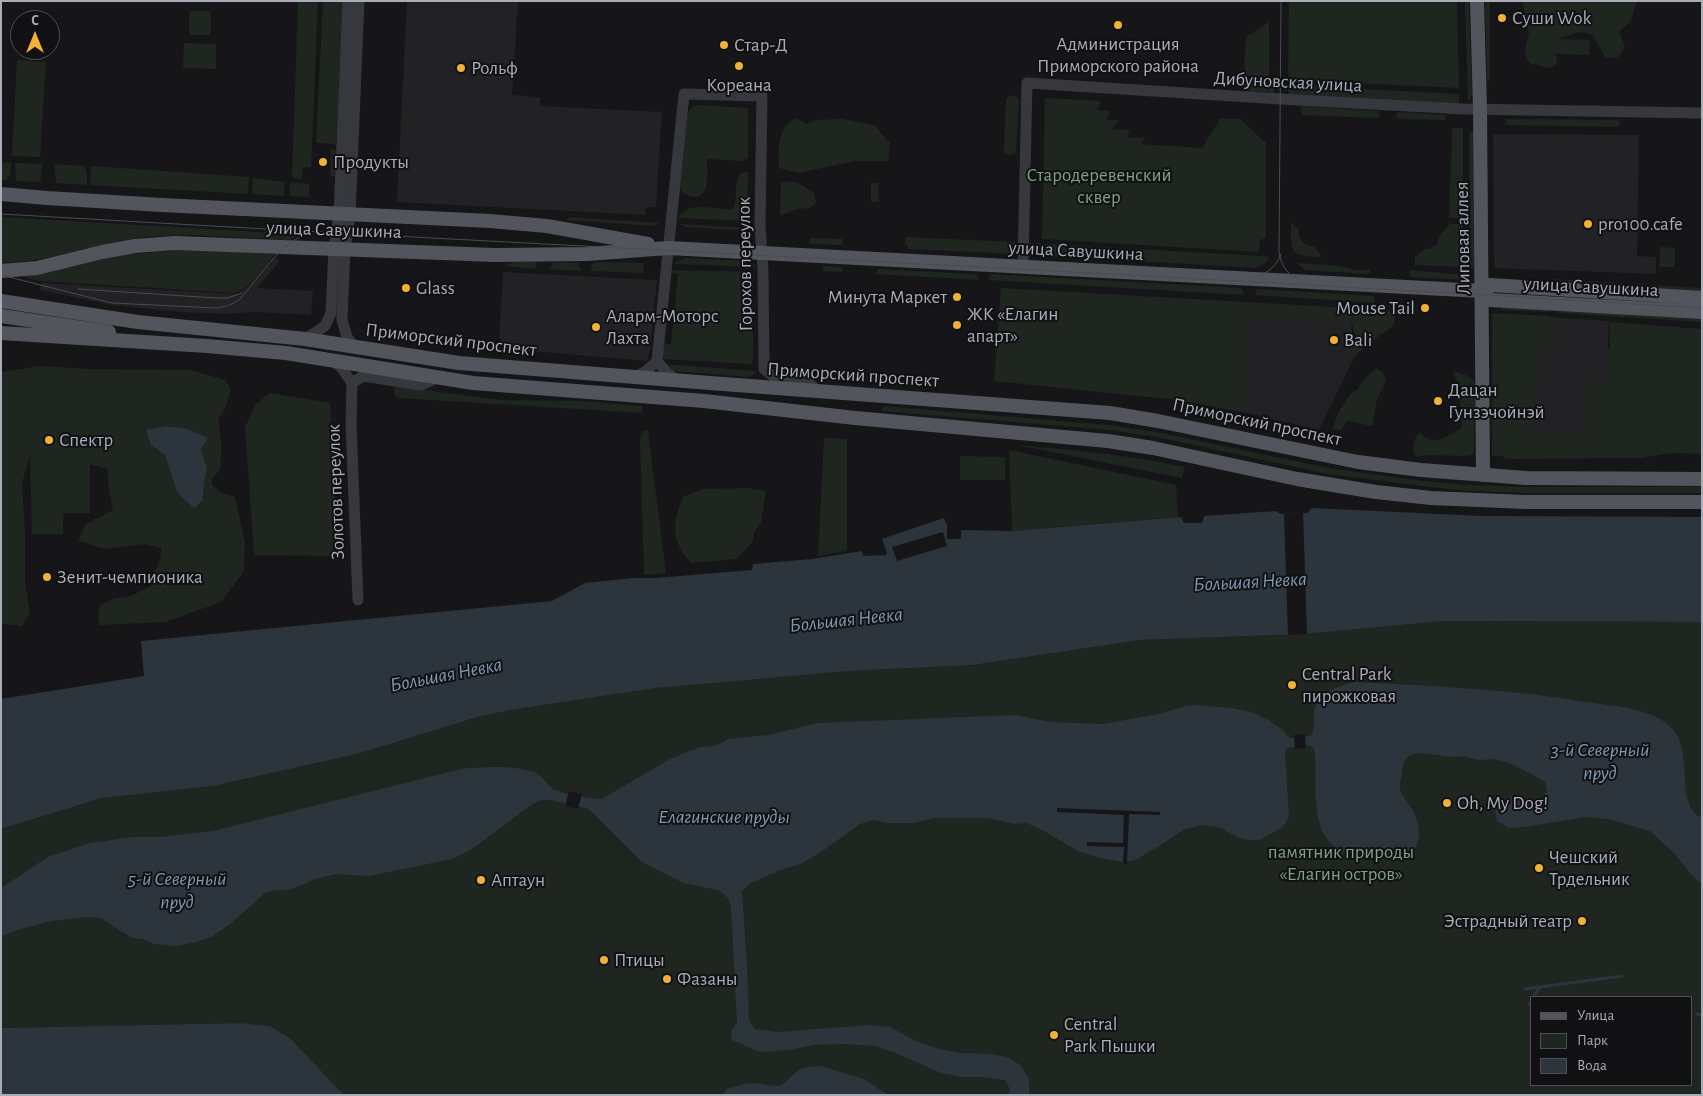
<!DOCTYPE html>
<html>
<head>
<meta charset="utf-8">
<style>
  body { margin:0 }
  #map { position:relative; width:1703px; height:1096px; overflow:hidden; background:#161618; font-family:"Alegreya Sans",sans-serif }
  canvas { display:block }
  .frame { position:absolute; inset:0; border:2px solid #a8adb8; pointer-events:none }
  .legend { position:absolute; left:1530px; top:996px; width:162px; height:90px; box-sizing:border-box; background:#111113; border:1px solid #4d4f55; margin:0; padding:6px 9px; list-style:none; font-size:15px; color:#a8adb8 }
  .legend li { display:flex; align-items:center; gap:10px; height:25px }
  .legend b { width:25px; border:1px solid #4d4f55 }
  .north { position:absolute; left:10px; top:10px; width:50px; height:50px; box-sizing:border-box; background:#111113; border:1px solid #4d4f55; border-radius:50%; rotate:0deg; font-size:14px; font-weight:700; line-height:20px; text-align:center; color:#a8adb8 }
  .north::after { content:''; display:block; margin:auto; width:18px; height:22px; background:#f2b134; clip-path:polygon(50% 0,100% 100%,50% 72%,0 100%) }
</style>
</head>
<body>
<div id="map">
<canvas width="1703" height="1096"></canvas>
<div class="frame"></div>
<ul class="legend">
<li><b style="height:6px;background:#53555c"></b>Улица</li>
<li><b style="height:14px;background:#1e261f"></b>Парк</li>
<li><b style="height:14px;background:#2c353c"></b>Вода</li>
</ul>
<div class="north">С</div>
</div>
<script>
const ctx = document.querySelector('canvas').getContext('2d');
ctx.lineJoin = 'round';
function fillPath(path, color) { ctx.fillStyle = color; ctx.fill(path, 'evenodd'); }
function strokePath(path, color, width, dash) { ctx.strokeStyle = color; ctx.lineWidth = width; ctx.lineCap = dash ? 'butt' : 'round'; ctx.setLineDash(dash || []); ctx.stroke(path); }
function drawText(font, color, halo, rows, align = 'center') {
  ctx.font = font + ' "Alegreya Sans",sans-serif'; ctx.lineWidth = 4; ctx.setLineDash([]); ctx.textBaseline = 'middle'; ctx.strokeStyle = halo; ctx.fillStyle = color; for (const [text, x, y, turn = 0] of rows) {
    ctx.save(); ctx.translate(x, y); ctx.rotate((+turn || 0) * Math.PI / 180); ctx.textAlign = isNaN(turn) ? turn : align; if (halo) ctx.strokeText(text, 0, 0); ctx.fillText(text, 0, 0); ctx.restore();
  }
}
fillPath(new Path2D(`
  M407 1H518L512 95 540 97V106L662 112 656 207H646L645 215 397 202Z
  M1493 134 1639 135 1637 256 1656 257V274L1494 268Z
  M273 258 280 261 257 288 313 291 311 315 254 312 227 314 180 312 112 305 40 290 41 283 237 294 248 287Z
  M503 272 657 280 650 351 647 361 508 349 499 338Z
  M1247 302 1351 308 1353 360 1319 430 1247 413Z
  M1492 313 1609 321 1608 347 1612 356 1611 444 1600 454 1492 456Z`), '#222225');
fillPath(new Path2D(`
  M298 1H318L311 167H302V179L292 178Z
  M323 1H343L336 144 316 143Z
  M1289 1H1457L1459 88 1288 80Z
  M1465 1H1469L1472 95 1468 101Z
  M1485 1H1490V81H1487Z
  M1522 1H1637L1630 22 1619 32C1623 45 1630 44 1617 58L1605 57 1593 35 1580 32 1557 39 1590 40 1589 55 1555 54 1557 57V63L1550 68 1532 64 1526 58 1525 47 1529 34Z
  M189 11H211V35H189Z
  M1269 22V77L1244 76 1246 37Z
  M184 43 216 44V69L183 68Z
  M17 60 46 62 40 157 12 156Z
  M1244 83 1274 84V93L1244 91Z
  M1288 85 1459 94V104L1288 94Z
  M1011 95 1017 97 1019 100 1016 152C1013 155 1008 156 1004 152L1006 99Z
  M1045 98 1101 101 1097 110 1110 111 1106 120H1119L1113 129 1130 130 1127 137 1145 138 1141 144 1202 148 1220 119H1240L1266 143V238L1260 240 1259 252 1042 239Z
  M697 105 748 108V158L742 161 707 159C707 171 711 198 693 197 687 196 683 193 680 188L687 115C689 109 691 107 697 105Z
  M1301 106 1379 111V118L1301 115Z
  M1397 112 1446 115 1445 120 1397 119Z
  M797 118 807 124 815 120 842 119 874 125 890 143 888 161H855L798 173 779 168C779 149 776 127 797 118Z
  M1506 119 1619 120V127L1506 125Z
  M1452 128H1463V218H1449Z
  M1469 132H1474V268H1470Z
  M331 149H336L335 176H330Z
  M1 162 11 163 10 176 6 180H1Z
  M15 163 43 164 40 182 16 181Z
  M54 164 84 166 87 173V185L56 183Z
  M91 166 249 177 248 194 90 185Z
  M744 172H748L747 221 678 218C688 199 715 211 732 209 741 198 730 179 744 172Z
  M253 178 285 182 284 196 252 194Z
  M791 181 800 184 814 193 816 203 810 208 797 209 780 216 781 183Z
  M290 182 309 184V197L290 196Z
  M871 183H878L879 202H871Z
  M1 217 295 234 294 237 289 240 192 235 155 236 123 240 37 260 1 263Z
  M570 217 660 223 654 226 565 220Z
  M1291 222 1299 230C1298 240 1304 246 1314 246L1322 257C1289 256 1291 254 1291 222Z
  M679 224 746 228 738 230 686 227Z
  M1450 224H1463V262L1459 267 1415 265V257L1425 249H1429L1437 244 1440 235Z
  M905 237 1017 242V251L1015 254 910 249 905 244Z
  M810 238 843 239V245L809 244Z
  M1029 243 1261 256 1270 257 1265 263 1256 268 1031 255 1028 253Z
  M1660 247 1675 248V267H1659Z
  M192 250 276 254 248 286 236 293 40 281 22 277C46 274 69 266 93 261 126 254 159 251 192 250Z
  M686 258 745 261 754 264 757 267 674 264 677 261Z
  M515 262H535L537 269 505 266Z
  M553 262 579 263 581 271 549 269Z
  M594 262 644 263 643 273 591 271 592 265Z
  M1297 263 1339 266 1356 270H1370L1369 274 1305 270Z
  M823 266 841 267 843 272 822 271Z
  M878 269 976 274 979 280 875 274Z
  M672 270 753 272V357L751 364 662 359 663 344H671L678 274 671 273Z
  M1410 270 1465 275V280L1410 277Z
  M991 274 1241 288 1244 295 988 280Z
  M1553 279 1622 283V289L1553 285Z
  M1632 284 1702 288V294L1631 290Z
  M1001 288 1247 302V303L1396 311 1394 325 1368 344 1353 358 1350 355 1355 338 1352 322 1247 316V413L1177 400 994 381Z
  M1257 289 1374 296V303L1255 295Z
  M1503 304 1550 307V312L1502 310Z
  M1558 307 1702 316V322L1558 313Z
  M1492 313 1549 316 1556 342 1540 350 1537 359 1533 434H1587L1588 383H1610V322L1702 329V454L1672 453 1640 458 1507 459 1493 452Z
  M663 364 757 371 752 376 748 377 672 371Z
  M40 366 89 369 191 370 225 380 231 389 226 406 218 420 221 438V457L220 470 212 479V485L222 493 235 497 245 542 244 571 221 602 165 622 100 625 98 616 100 605 113 599 131 596 151 586C151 570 162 567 161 548L144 544 104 549 78 540 86 524 113 510 109 490 107 469 90 464V513H63V534H32L30 456 22 483 25 532V582L30 613 22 626 1 624V372ZM166 426 188 429 207 438 201 449 207 468 204 483 203 500 177 492 165 455 151 445 147 430Z
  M1376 368 1383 373 1386 381 1377 399 1372 426 1347 421 1341 430 1332 429 1340 409 1352 392 1357 390 1364 379Z
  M1455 372 1466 375 1475 382 1474 453 1471 455 1464 456 1430 455 1416 457C1410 450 1414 439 1419 432 1422 434 1423 436 1426 438 1438 445 1452 433 1462 428L1459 386 1453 374Z
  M395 386 501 400 583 401 642 406V413L398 398 394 394Z
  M270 393 330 403 338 556 254 555 245 427 256 404Z
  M883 406 1109 425 1157 432 1329 468 1422 481 1469 485 1526 487H1702V493H1526L1468 491 1422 486 1328 474 1156 437 1109 430 882 411Z
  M644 430 648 431 666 573 644 575 640 439Z
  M824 438 847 439V551L818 556Z
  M1017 445C1073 450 1129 455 1185 467L1182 478Z
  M1009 450 1176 485 1178 517 1012 531Z
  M960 456 1005 457V480H960Z
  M748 488 766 491 761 522 754 532 753 541 741 554 735 559 691 563C670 538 672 525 683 497L702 489Z
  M1444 621 1702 622V1095H344L290 1038 270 1026 240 1023 1 1028V829L102 798 213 786 357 754 481 716 517 709 656 688 850 671 973 665 1140 640 1305 634ZM1532 997H1692V1085H1532Z`), '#1e261f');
fillPath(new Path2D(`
  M166 426 188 429 208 438 201 449 207 468 204 483 203 500 194 508 177 492 165 455 151 445 146 430Z
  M1312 508 1482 516 1702 517V622L1444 621 1305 634 1140 640 973 665 850 671 656 688 517 709 481 716 357 754 213 786 102 798 1 829V699L144 676 141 641 552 601 585 583 633 578H655L752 570 753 564 812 559 862 551 863 556 885 555 887 553 882 539 944 518 947 525V539H961V530L1012 531 1181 517 1184 523H1202L1204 516 1276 511 1281 514 1307 513Z
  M1356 682C1432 686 1510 689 1586 702 1606 705 1627 706 1646 713 1655 716 1665 721 1672 728 1695 753 1673 804 1702 818V884L1691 874 1675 854 1650 831 1608 819 1586 817 1524 827 1509 828 1497 821 1495 811 1499 801 1512 797 1530 800 1541 799 1547 791 1545 782C1530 773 1512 762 1493 759 1490 758 1486 760 1482 760 1477 760 1472 758 1467 757 1462 756 1457 757 1452 757 1440 757 1414 747 1405 760 1403 763 1403 767 1402 771 1402 776 1399 784 1400 789 1403 798 1410 805 1414 812 1419 823 1423 842 1412 851 1401 862 1387 857 1373 857 1306 857 1317 801 1315 752L1313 747 1307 745 1287 748 1285 753 1289 816 1283 827 1260 840H1249L1237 837 1219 827 1202 825 1183 830 1161 845 1133 861 1123 862 1100 858 1078 851 1044 831 1027 823 1015 824 988 818H934L915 823H888L874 820 860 824 821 852 801 864 783 869 749 884 742 891 747 965 749 1021 755 1029 777 1032 871 1025 890 1027 916 1041 939 1049 961 1053 990 1054 1008 1057 1020 1065 1029 1078V1095H1009L1010 1089 1005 1080 982 1077H962L941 1073 896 1053 875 1046 843 1044 814 1045 788 1050 760 1052 732 1040 731 1032 737 1022 731 907 728 898 718 890 683 883 642 862 589 809 551 800H541L531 805 472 849 452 859 369 876 336 874 315 879 302 885 288 890H276L265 893 229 925 211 937 196 942 176 946 154 944 142 939 132 938 101 918 88 917 51 921 14 931 1 937V888L48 857 90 843 133 837H160L213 831 461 769C481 767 523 764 539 775 544 778 547 785 553 789 562 794 592 799 602 799L670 759 700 747 715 746 728 739 768 735 818 723 1016 715 1050 722 1103 724 1158 714 1186 706 1197 705 1231 708 1251 712 1270 721 1284 731 1287 736 1291 738 1311 736C1315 729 1314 721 1314 713 1316 693 1340 685 1356 682Z
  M240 1023 270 1026 290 1038 344 1095H1V1028Z
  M821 1066 864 1079 888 1095H723L727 1089C736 1086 746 1083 756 1083 764 1084 772 1086 781 1086 799 1072 794 1067 821 1066Z`), '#2c353c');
fillPath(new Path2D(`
  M1303 513 1307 634 1288 635 1284 514Z
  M943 532 947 546 897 561 892 547Z
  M1305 734 1306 748 1295 749 1294 735Z
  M569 791 582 794 578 809 565 806Z
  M1057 808 1160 812V815L1129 814 1127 864H1123L1124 847 1087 846V842L1123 843 1124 815 1057 812Z`), '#161618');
strokePath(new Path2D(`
  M1525 989 1622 976
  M1533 997 1540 987
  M1529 1004 1532 1000
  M1697 1014 1702 1015`), '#2c353c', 3);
strokePath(new Path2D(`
  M1023 267 1027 83 1280 99 1464 109 1702 113
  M305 339 325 326 331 313 334 249 339 214 348 1
  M354 347 347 337 342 320 345 249 350 215 359 1
  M333 361 341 367 352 383 363 376 421 385 440 377
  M657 361 667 373 679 381
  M635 377 646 371 657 361 684 94 762 96 760 225 763 270 764 369 773 376 803 378 818 391
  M352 383 351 426 358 600`), '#37383d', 11);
strokePath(new Path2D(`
  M1477 1 1480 109 1483 475
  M1 194 47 198 162 205 490 221 547 226 648 244
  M1 271 37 268 102 252 135 246 175 243 495 255 587 254 668 248 1482 291 1490 285 1702 298
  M1482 291 1490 300 1702 312
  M1 301 138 322 305 339 459 363 710 383 1110 413 1158 421 1358 462 1421 470 1526 478 1702 479
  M1 316 109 332
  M1 333 207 346 286 353 473 383 704 401 855 418 1108 441 1153 448 1297 479 1376 492 1431 498 1526 502H1702`), '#53555c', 14);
strokePath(new Path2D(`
  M1281 1 1279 253C1283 270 1288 274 1303 283
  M1 214C568 247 1135 273 1702 308
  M1 275 112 303 215 308C226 307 232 305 241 298 257 279 285 237 310 234
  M1252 278C1266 274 1276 268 1281 254
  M78 289 216 298H227L242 293`), '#4a4c52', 1);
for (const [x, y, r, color] of [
  [1502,18,5,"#f2b134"],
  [1118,25,5,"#f2b134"],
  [724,45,5,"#f2b134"],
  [739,66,5,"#f2b134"],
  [461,68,5,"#f2b134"],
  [323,162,5,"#f2b134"],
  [1588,224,5,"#f2b134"],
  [406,288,5,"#f2b134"],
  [957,297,5,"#f2b134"],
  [1425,308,5,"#f2b134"],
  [957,325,5,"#f2b134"],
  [596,327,5,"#f2b134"],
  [1334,340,5,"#f2b134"],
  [1438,401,5,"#f2b134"],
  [49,440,5,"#f2b134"],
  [47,577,5,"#f2b134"],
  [1292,685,5,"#f2b134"],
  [1447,803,5,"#f2b134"],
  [1539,868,5,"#f2b134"],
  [481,880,5,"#f2b134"],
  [1582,921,5,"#f2b134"],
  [604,960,5,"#f2b134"],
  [667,979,5,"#f2b134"],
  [1054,1035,5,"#f2b134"]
]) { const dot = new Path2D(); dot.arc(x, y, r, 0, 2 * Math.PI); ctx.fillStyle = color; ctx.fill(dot); strokePath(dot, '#111113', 2); }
drawText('19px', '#a8adb8', '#111113', [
  ["Суши Wok",1512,18],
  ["Администрация",1118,44,"center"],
  ["Приморского района",1118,66,"center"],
  ["Стар-Д",734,45],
  ["Рольф",471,68],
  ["Кореана",739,85,"center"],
  ["Продукты",333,162],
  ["pro100.cafe",1598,224],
  ["Glass",416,288],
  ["Минута Маркет",947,297,"right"],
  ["Mouse Tail",1415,308,"right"],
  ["ЖК «Елагин",967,314],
  ["апарт»",967,336],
  ["Аларм-Моторс",606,316],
  ["Лахта",606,338],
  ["Bali",1344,340],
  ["Дацан",1448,390],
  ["Гунзэчойнэй",1448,412],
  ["Спектр",59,440],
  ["Зенит-чемпионика",57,577],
  ["Central Park",1302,674],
  ["пирожковая",1302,696],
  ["Oh, My Dog!",1457,803],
  ["Чешский",1549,857],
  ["Трдельник",1549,879],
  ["Аптаун",491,880],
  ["Эстрадный театр",1572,921,"right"],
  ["Птицы",614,960],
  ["Фазаны",677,979],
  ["Central",1064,1024],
  ["Park Пышки",1064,1046]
], 'left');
drawText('19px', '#a8adb8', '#111113', [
  ["Дибуновская улица",1288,82,3],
  ["улица Савушкина",334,230,2],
  ["Липовая аллея",1463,238,-91],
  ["улица Савушкина",1076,251,3],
  ["Горохов переулок",745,264,-91],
  ["улица Савушкина",1591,287,3],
  ["Приморский проспект",451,340,7],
  ["Приморский проспект",853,375,4],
  ["Приморский проспект",1257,422,12],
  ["Золотов переулок",336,492,-92]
]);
drawText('19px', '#7fa381', '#111113', [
  ["Стародеревенский",1099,175],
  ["сквер",1099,197],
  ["памятник природы",1341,852],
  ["«Елагин остров»",1341,874]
]);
drawText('italic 20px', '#7f9bb3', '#111113', [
  ["Большая Невка",1250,582,-3],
  ["Большая Невка",846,620,-6],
  ["Большая Невка",446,675,-11],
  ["3-й Северный",1600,750],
  ["пруд",1600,773],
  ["Елагинские пруды",724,817],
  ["5-й Северный",177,879],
  ["пруд",177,902]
]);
</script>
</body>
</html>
